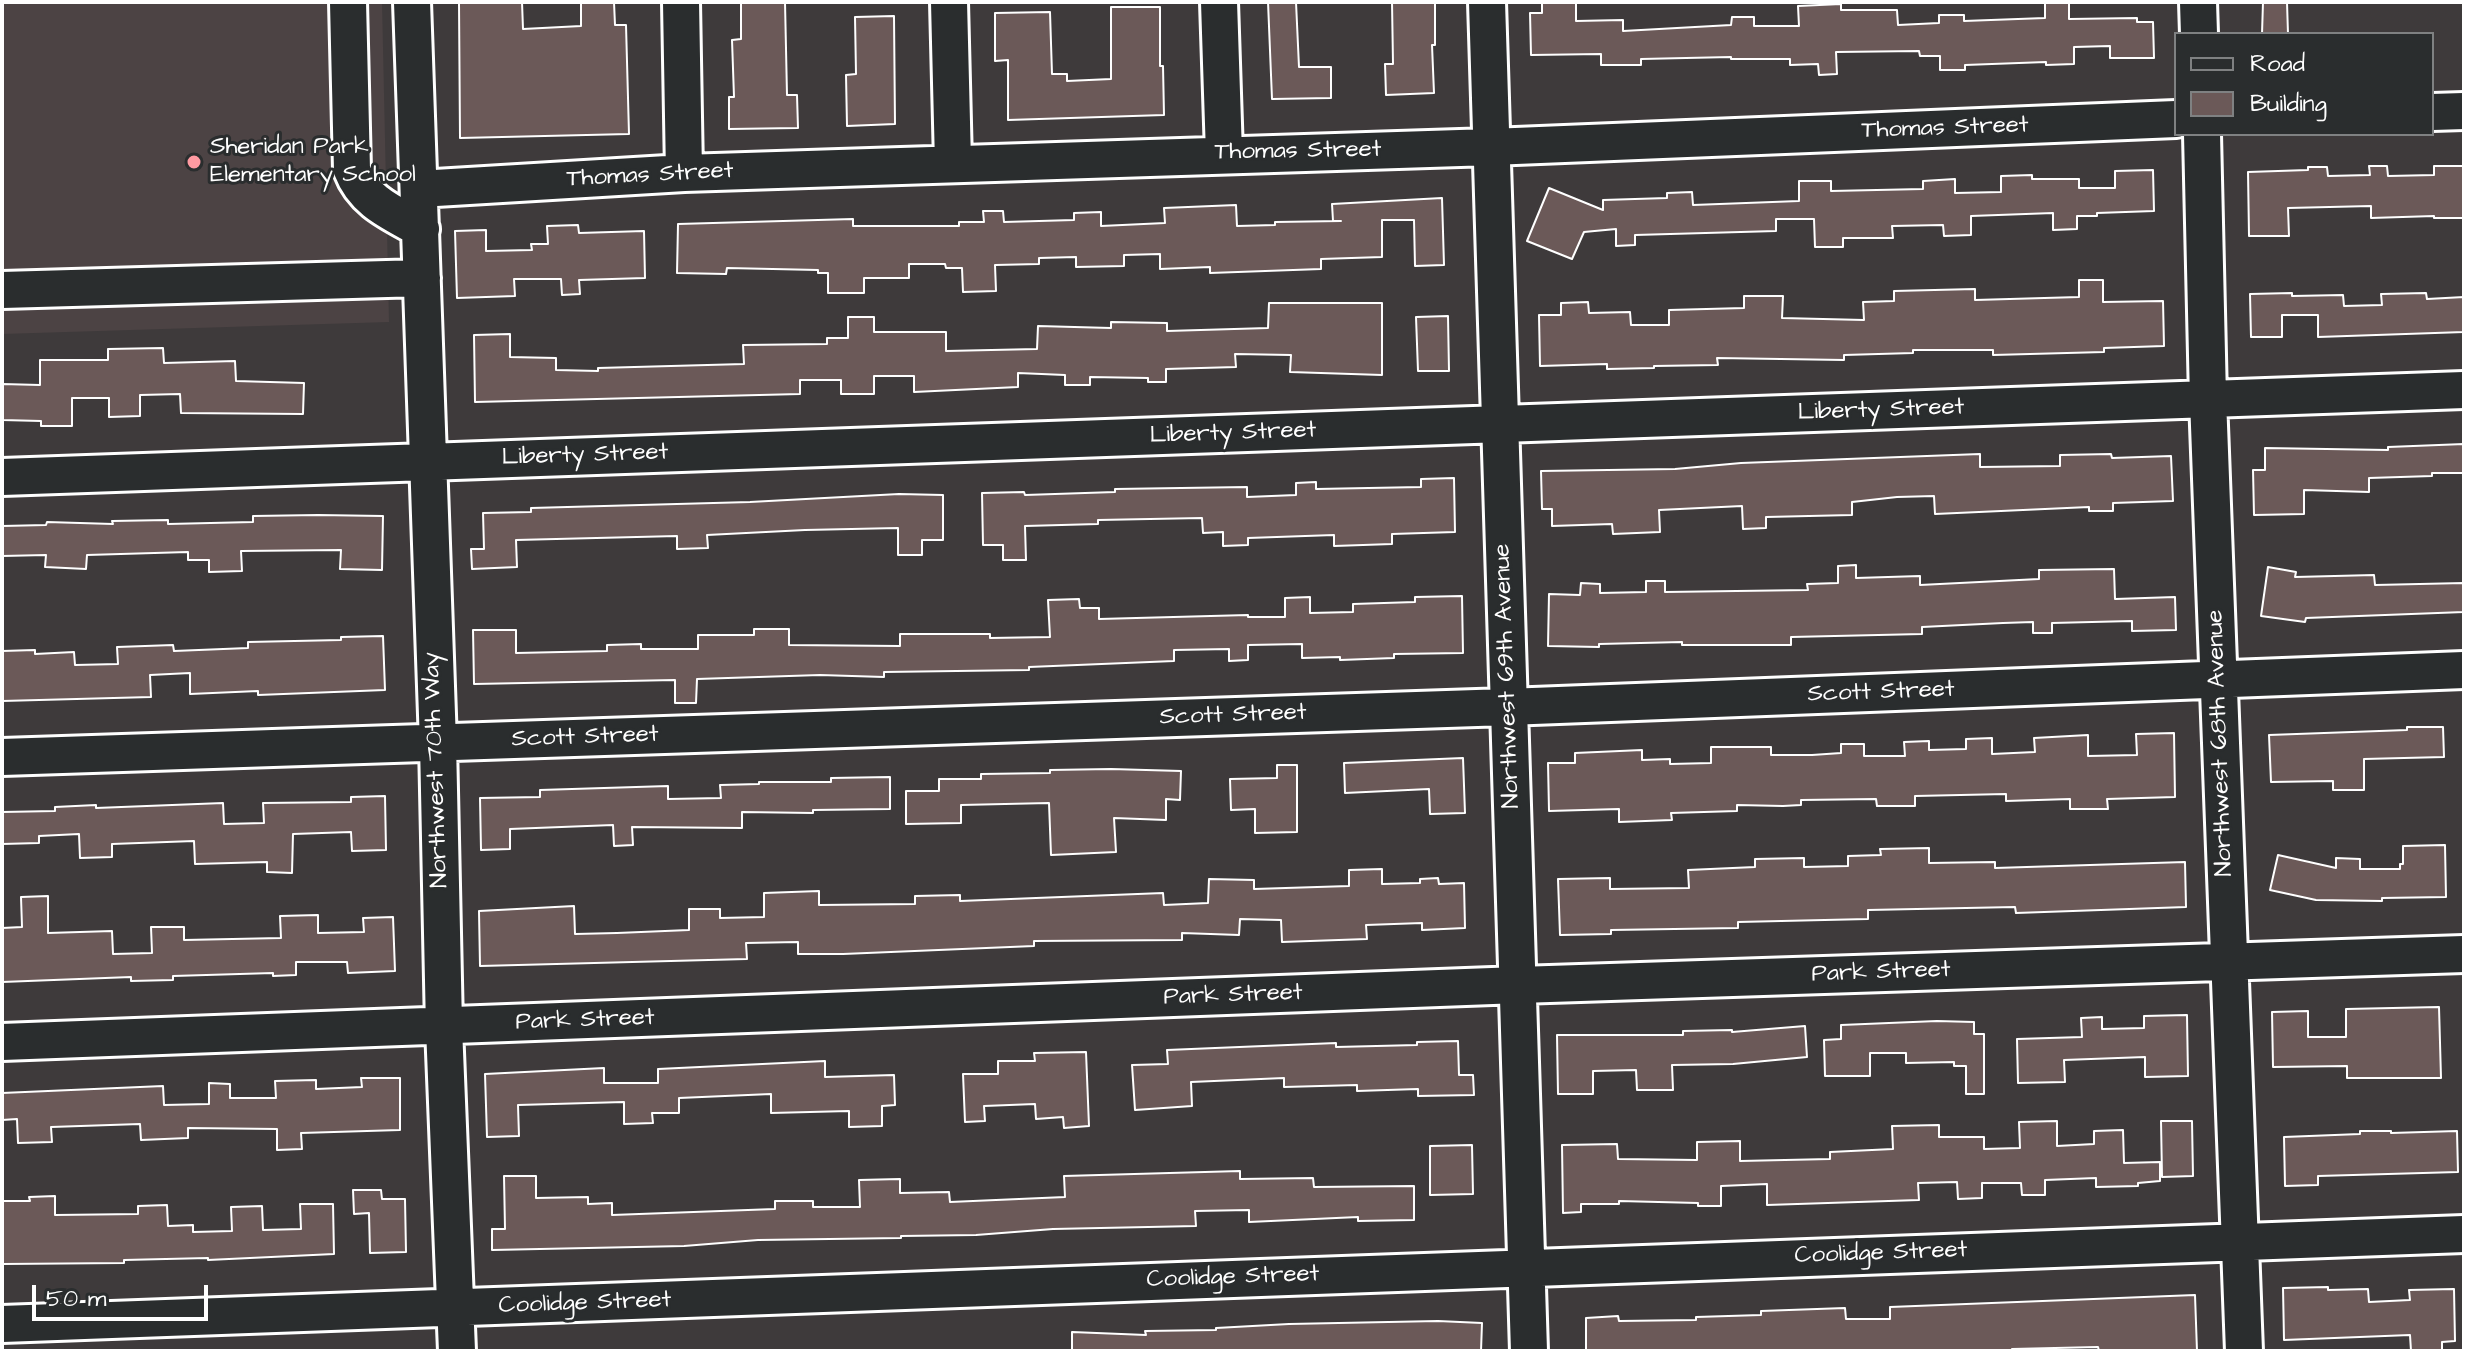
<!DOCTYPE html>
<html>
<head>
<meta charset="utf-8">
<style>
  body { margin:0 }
  #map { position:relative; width:2466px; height:1353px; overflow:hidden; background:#3e3a3b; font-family:"Architects Daughter",sans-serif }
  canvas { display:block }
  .frame { position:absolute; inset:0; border:4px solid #fff; pointer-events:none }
  .legend { position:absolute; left:2174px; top:32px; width:260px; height:104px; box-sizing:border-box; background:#2a2d2e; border:2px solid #7f8182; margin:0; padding:10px 14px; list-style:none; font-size:24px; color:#fff }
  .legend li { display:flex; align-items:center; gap:16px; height:40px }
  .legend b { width:40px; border:2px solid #7f8182 }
  .scale { position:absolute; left:32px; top:1285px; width:176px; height:36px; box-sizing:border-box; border:4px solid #fff; border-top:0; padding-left:10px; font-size:24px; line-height:28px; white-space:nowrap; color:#fff; -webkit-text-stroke:6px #2a2d2e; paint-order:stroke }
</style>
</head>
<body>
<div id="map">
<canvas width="2466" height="1353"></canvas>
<div class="frame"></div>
<ul class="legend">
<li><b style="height:10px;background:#2a2d2e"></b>Road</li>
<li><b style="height:22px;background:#6b5958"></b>Building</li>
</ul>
<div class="scale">50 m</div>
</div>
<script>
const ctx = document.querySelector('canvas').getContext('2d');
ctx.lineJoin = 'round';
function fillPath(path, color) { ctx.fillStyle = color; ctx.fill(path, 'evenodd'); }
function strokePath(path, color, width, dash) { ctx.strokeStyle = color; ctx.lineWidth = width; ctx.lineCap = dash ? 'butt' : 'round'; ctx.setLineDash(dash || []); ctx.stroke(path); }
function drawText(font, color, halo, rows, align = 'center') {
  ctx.font = font + ' "Architects Daughter",sans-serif'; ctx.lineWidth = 6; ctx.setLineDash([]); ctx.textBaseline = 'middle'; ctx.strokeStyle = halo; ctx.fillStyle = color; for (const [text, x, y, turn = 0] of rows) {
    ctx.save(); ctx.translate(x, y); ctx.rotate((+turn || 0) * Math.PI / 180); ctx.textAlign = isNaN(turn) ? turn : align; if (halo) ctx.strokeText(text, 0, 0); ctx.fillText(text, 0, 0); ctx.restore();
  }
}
fillPath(new Path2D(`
  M2 2H382L389 322 2 334Z`), '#4c4344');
const building = new Path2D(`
  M459 2H522L523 29 581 26V2H614L615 25H626L629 134 460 138Z
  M741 2H785L787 95H797L798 128 729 129V97H734L732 40 741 39Z
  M1268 2H1296L1299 67H1331V98L1272 99Z
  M1392 2H1435V45H1432L1434 93 1386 95 1385 64H1393Z
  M1542 2H1576V21L1623 20V31L1731 25 1732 17H1754V26H1799L1798 6 1841 4V10H1897L1898 25 1939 23V15H1964V21L2045 18V2H2069V19L2137 18V22H2153L2154 58H2110V46L2074 47V64L2046 65V62L1965 65V70H1940V56H1920L1919 51 1836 52 1837 74 1819 75 1818 64 1790 65V59H1731V57L1641 59V65H1601V54L1531 55 1530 13H1542Z
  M2263 2H2287L2288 34H2262Z
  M1111 7H1160V66H1163L1164 115 1008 120V60L995 61V13L1050 12 1052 74H1067V81L1111 79Z
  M894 16 895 124 847 126 846 75 856 74 855 17Z
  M2369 166H2387L2388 176 2434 175V166H2464V218H2434V216L2371 218V206L2288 208 2289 236H2249L2248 172 2308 170V167H2327L2328 176 2370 175Z
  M2153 170 2154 211 2097 213V216H2077V229L2053 230V213L1971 216V235L1944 236 1943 225 1892 226 1893 238H1843V247H1815L1814 219H1776V231L1635 235V245L1616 246V229L1584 232 1572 259 1527 241 1549 188 1603 210V200L1667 198V193L1692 192 1693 205 1799 201V181H1831V191L1923 189V181L1955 179V193L2001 192V176L2032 175V179H2079V188H2115V171Z
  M1442 198 1444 265 1415 266 1414 220H1382V257L1321 259V269L1210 273V267L1160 269V254L1124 255V266L1076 267V257L1039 258V264L995 265 996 291 963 292 962 268H946L945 264H909V278H864V293H828V273H818V270L727 268 726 274 677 273 678 224 853 219V226H959V222H984L983 211H1003L1004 222 1074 220V213L1101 212V226L1165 223 1164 208 1236 205 1237 226 1275 225V222L1341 221H1333L1332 204Z
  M578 225 579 233 644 231 645 278 579 280 580 294 562 295 561 279H514L515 296 457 298 455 231 486 230V251L532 250 531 244H548L547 226Z
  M2079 280H2103V302L2163 301 2164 346 2104 348V352L1993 355V350H1913V353L1844 355V360L1717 358 1718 365 1654 366V368L1607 369V364L1540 366 1539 315H1561V303L1588 302 1589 313 1630 312 1631 325H1669V310L1744 308V296H1783L1782 318 1864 320 1863 302 1894 301V291L1975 289V300L2079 297Z
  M2292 293V296L2343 295 2344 306 2382 305 2381 294 2426 293 2427 299 2464 297V332L2318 337V315H2282V337H2251L2250 294Z
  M1269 303H1382V375L1290 372 1291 355 1235 354 1236 367 1166 369V382H1148V378L1090 377V385H1065V375L1018 373V387L914 392V376H874V394H841V380H800V394L475 402 474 335 510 334V357L556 358V370L598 371V368L744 364 743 345 827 344V338H848V317H874V332H946V351L1037 349 1038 326 1111 328V322L1167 323V331L1268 328Z
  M1448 316 1449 371H1418L1416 317Z
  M163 348 164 363 235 361 236 381 304 383 303 414 181 413 180 394 140 395V416L109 417V398H72V426H41V421L2 420V384L40 385V360H108V349Z
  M2464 444V473H2432V476L2369 478V492L2304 490V514L2254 515 2253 470H2265V448L2388 450V447Z
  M1980 454V467L2060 466V455L2111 454 2112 458 2171 456 2173 501 2113 503V511H2089V507L1935 514 1934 496 1897 497 1852 502V515L1766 517V528L1743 529 1742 506 1659 510 1660 532 1613 534 1612 524 1552 526V509H1542L1541 471 1675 469 1741 463Z
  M1454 478 1455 532 1392 534V544L1334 546V535L1248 538V545L1223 546V532L1203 533 1202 518 1098 520V524L1025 526 1026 560H1003V545H983L982 493 1024 492 1025 495 1115 492V489L1247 487V497L1296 495V483L1316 482V489L1421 487V479Z
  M899 494 943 495V540H922V555H898V528L805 530 707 535 708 548 677 549V536L516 540 517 567 472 569 471 549H484L483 513 531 512V508L750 502Z
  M318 515 383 516 382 570 340 569 341 550 241 551 242 571 209 572V560H188V552L87 555 86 569 45 567 46 555 2 556V526L46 525 47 522 113 524 112 521 168 520V524L253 522V516Z
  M1856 565V578L1920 576V585L2039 579V570L2114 569 2115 599 2175 597 2176 630 2132 631V621L2052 623V633H2033V622L2003 623 1922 627V634L1791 637V645H1682V642L1599 644V647L1548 646 1549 594 1580 595 1581 583 1600 584V593L1646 592V581H1665V592L1808 590 1807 584 1838 583V566Z
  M2268 567 2296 572 2295 577 2374 575 2375 585 2464 583V612L2306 618 2305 622 2261 616Z
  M1462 596 1463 653 1394 654V658L1340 660V657L1302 658V644L1248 645V660L1229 661V649L1174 650V661L1029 667V670L884 672V677L820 675 697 679 696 703H675V680L474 684 473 630H516V653L607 651V645L641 644V649H698V635H754V629H789V645L900 646V634H990V638L1050 637 1048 600 1079 599 1080 608H1099V619L1248 615V617H1285V598L1310 597V613L1353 612V604L1415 602V597Z
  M383 636 385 690 258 695V691L190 694V673L150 675 151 697 2 701V651L35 650V654L74 652 75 665 118 664 117 647 173 645 174 651 248 648V642L341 640V637Z
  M2407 727H2443L2444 757 2364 759V790H2333V781L2271 782 2269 735 2407 730Z
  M2174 733 2175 797 2107 799 2108 809H2070V799L2006 801V794L1915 796V806H1877L1876 799 1801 800V805L1783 806 1737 805V811L1671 813 1672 820 1619 822V809L1549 811 1548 763H1575V753L1642 750V760L1670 759V764L1711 763V747H1771V755H1812L1841 753V744H1864V756H1905L1904 742 1929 741V750L1966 749V739L1992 738V754L2035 752 2034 738 2088 735V756L2137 755 2136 734Z
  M1463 758 1465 813 1430 814 1429 789 1345 793 1344 763Z
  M1277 765H1297V832L1255 833V809L1231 810 1230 779 1277 778Z
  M1111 769 1181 771 1180 800 1166 799V820L1114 818 1116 852 1051 855 1049 803 961 805V823L906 824V791H939V779H981V774L1050 773V770Z
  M890 777V809L813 810V813L742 812V828L632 827 633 845 614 846 613 825 510 829V849L481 850 480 798 540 797V790L668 786V799L721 798 720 785 759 784V782H831V778Z
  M385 796 386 850 352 851 351 832 293 834 292 873 267 872V862L195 864 194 841 112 844V857L80 858 79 834 39 836V843L2 844V812L55 811V807L96 805V808L223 803 224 824 264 823 263 803 351 802V797Z
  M2445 845 2446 897 2382 898V901L2316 900 2270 890 2278 855 2336 868V858L2360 859V869H2400V864H2403V846Z
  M1929 848V863L1995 862V868L2185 862 2186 907 2016 913 2015 907 1868 910V919L1738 922V928L1611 930V934L1560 935 1558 879 1610 878V889L1689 888 1688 870 1755 867V859L1804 858V867L1848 866V856L1881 855 1880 849Z
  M1382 869V884L1420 883V879L1438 878 1439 884 1464 883 1465 928 1422 930V923L1366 925 1367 939 1282 942 1281 920 1240 919 1239 935 1182 933V940L1034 941V946L843 954H798V942L746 943 747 959 480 966 479 911 574 906 575 934 617 933 689 930V909H720V918L764 917V893L819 891V905L915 904V896L960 895V901L1163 893 1164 905 1208 903 1209 879 1254 880V889L1349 886V870Z
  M48 896V933L112 931 113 954 152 953 151 927H184V940L281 938 280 916 318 915V933L364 932 363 918 393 917 395 971 348 973 347 962H296V975L273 976V973L173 976V980L131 981V977L2 982V928L22 927 21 897Z
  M2439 1007 2441 1078H2347V1066L2273 1067 2272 1012 2308 1011V1037H2346V1009Z
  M2187 1015 2188 1076 2145 1077V1057L2064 1060 2065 1082 2018 1083 2017 1039 2082 1037 2081 1018 2102 1017V1029L2144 1028V1016Z
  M1937 1021 1974 1022V1034H1984V1094H1966V1066H1954V1062L1906 1063V1053H1870V1076H1825L1824 1040 1841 1039V1025Z
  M1805 1026 1807 1057 1733 1064 1672 1065 1673 1090H1637L1636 1070 1593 1071V1094H1558L1557 1035H1683V1031L1732 1030V1032Z
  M1458 1041 1459 1075H1473L1474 1095 1418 1096V1089L1357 1091V1085L1284 1087V1078L1191 1082 1192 1106 1135 1110 1132 1065 1168 1064 1167 1050 1336 1043V1047L1417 1045V1042Z
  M1086 1052 1089 1126 1064 1128 1063 1117 1036 1119 1035 1104 984 1106 985 1121 965 1122 963 1074H998V1061H1035L1034 1053Z
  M825 1061V1077L894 1075 895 1105 882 1106V1126L849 1127V1111L771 1113V1094L679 1098V1113H652L653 1123 624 1124V1102L518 1105 519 1136 487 1137 485 1074 604 1068V1083H658V1069Z
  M361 1078H400V1130L301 1133 302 1149 277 1150V1129L188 1128V1138L141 1140 140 1124 51 1127 52 1142 18 1143 17 1119 2 1120V1093L163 1086 164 1105 209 1104V1083L230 1084V1098H276L275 1081 316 1080V1089L362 1087Z
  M2057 1121V1146L2094 1144V1131L2123 1130 2124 1163 2160 1162V1181L2138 1183V1186L2096 1187V1178L2045 1180V1195H2022L2021 1183H1982V1198L1958 1199 1957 1182 1918 1183 1919 1200 1767 1205V1184L1721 1186V1206H1698V1203L1619 1201V1204H1581V1212L1563 1213 1562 1145 1617 1144 1618 1159 1697 1160V1142L1740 1141V1161L1830 1159V1152L1893 1149 1892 1126 1939 1125V1137H1984V1149L2020 1148 2019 1122Z
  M2161 1121H2192L2193 1176 2162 1177Z
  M2360 1131H2391V1133L2457 1131 2458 1172 2318 1176V1185L2285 1186 2284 1137 2360 1134Z
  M1472 1145 1473 1194 1430 1195V1146Z
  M1240 1171V1179L1313 1178 1314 1187 1414 1186V1220L1358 1221V1217L1249 1222V1210L1195 1211 1196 1226 1053 1229 976 1235 901 1236V1238L758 1240 684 1246 492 1250V1229H505L504 1176H536V1198L588 1197V1204L612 1203V1215L775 1209V1201H813V1207H860L859 1180 900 1179V1193L949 1192 950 1202 1065 1197 1064 1176Z
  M353 1190H381L382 1199H405L406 1252 370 1253 369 1213 354 1214Z
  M55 1196V1215L138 1214V1206L167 1205 168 1226 193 1225V1232L232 1231 231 1207 262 1206 263 1230 301 1229 300 1204H333L334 1254 208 1260V1258L124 1260V1263L2 1264V1201H30L29 1197Z
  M2328 1287V1290L2368 1289 2369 1302 2410 1300 2409 1290 2454 1289 2455 1341 2442 1342V1351H2411L2410 1335 2284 1340 2283 1288Z
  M2195 1295 2197 1351H2099L2098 1347 2012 1349V1351H1586V1318L1618 1316 1619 1321 1696 1320V1317L1761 1315V1311L1845 1308 1846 1319H1890V1307Z
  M1438 1321 1482 1323 1481 1351H1072V1332L1146 1335 1145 1331 1216 1330V1328L1289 1324Z`);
fillPath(building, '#6b5958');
strokePath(building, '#fff', 2);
const minor = new Path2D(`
  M348 2 352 170C364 202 393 213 421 229
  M412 2 438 743 444 1027 457 1351
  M681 2 684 173
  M949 2 953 163
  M1219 2 1224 154
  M1487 2 1529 1351
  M2198 2 2199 34
  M2432 112 2464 111
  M2202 134 2208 399 2244 1351
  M419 189 684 173 1491 147 2176 119
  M2 290 422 278
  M2 477 2464 390
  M2 757 1507 707 2464 670
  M2 1042 1519 985 2464 954
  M2 1324 2464 1234`);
strokePath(minor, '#fff', 42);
strokePath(minor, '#2a2d2e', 36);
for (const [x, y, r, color] of [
  [194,162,8,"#ff9aa2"]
]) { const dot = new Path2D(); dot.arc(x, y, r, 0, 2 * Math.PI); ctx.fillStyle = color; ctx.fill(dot); strokePath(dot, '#2a2d2e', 3); }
drawText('24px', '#fff', '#2a2d2e', [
  ["Thomas Street",1945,129,-2],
  ["Thomas Street",1298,152,-1],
  ["Thomas Street",650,176,-3],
  ["Liberty Street",1881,411,-2],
  ["Liberty Street",1233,434,-2],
  ["Liberty Street",585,456,-2],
  ["Northwest 69th Avenue",1508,676,-92],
  ["Scott Street",1881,693,-2],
  ["Scott Street",1233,716,-2],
  ["Scott Street",585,738,-2],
  ["Northwest 68th Avenue",2221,743,-92],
  ["Northwest 70th Way",437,770,-92],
  ["Park Street",1881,973,-2],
  ["Park Street",1233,996,-2],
  ["Park Street",585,1021,-2],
  ["Coolidge Street",1881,1254,-2],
  ["Coolidge Street",1233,1278,-2],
  ["Coolidge Street",585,1304,-2]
]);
drawText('24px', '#fff', '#2a2d2e', [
  ["Sheridan Park",210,148],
  ["Elementary School",210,176]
], 'left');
</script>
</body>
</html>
